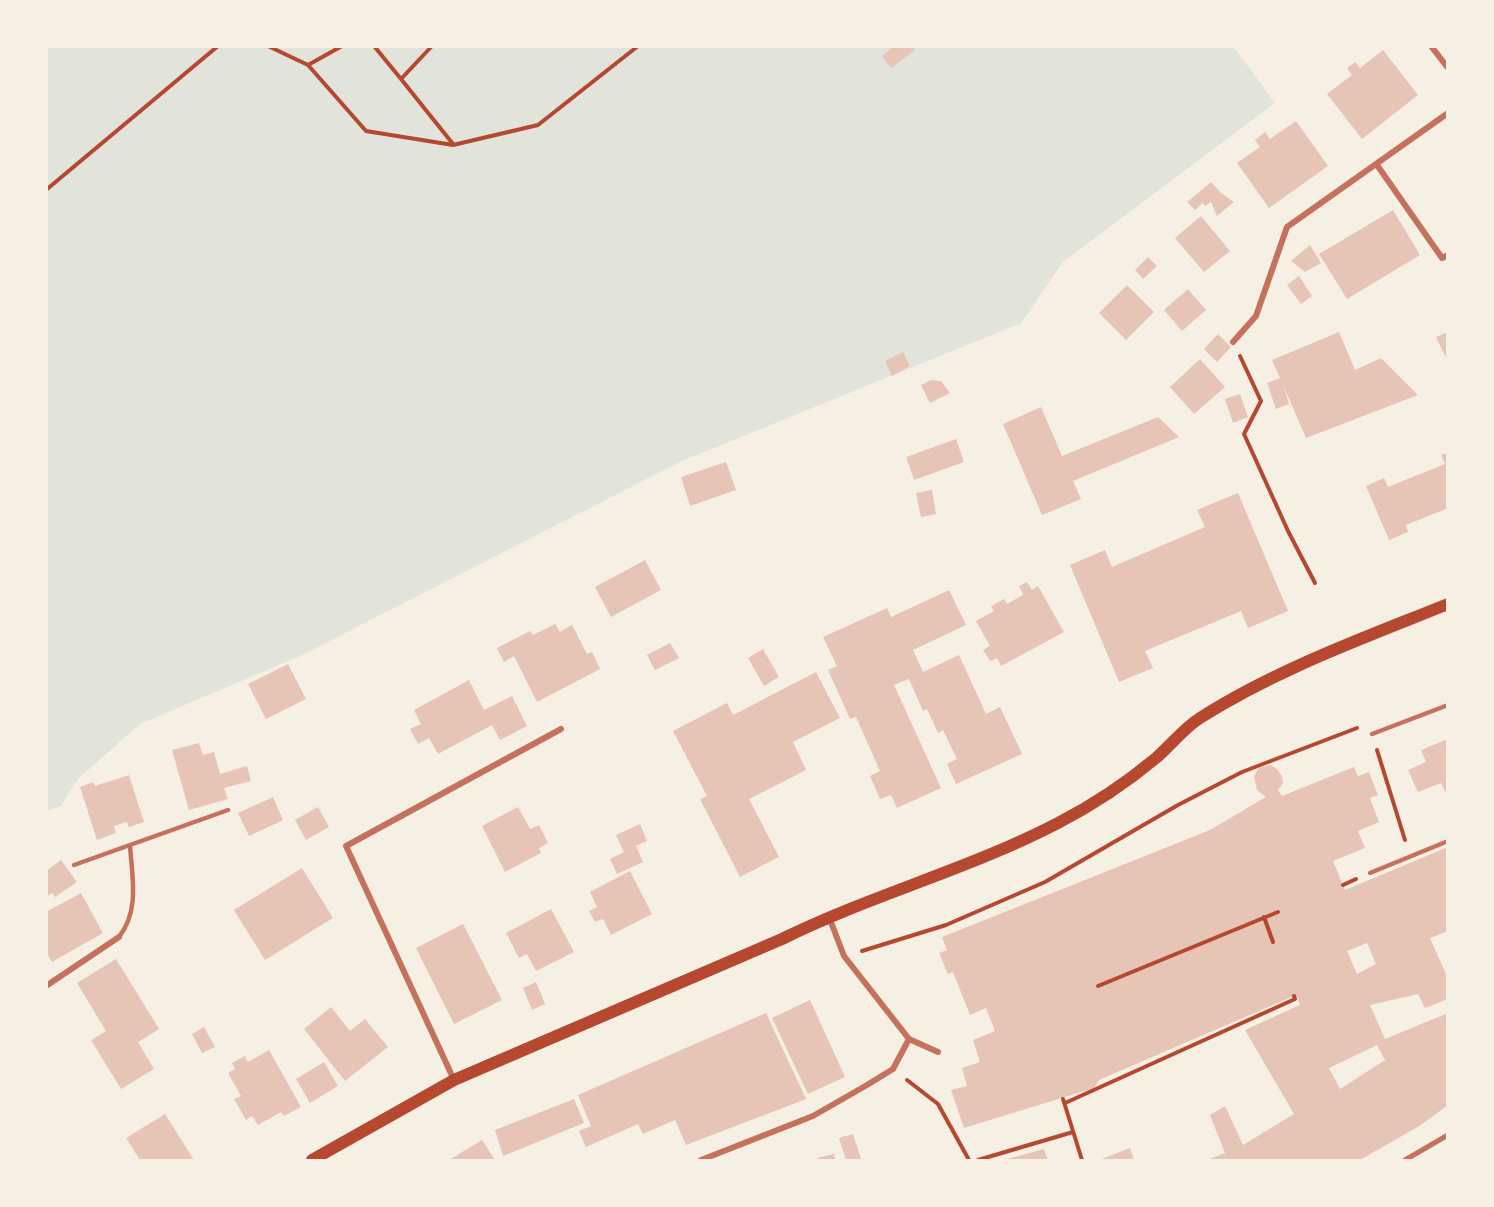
<!DOCTYPE html>
<html>
<head>
<meta charset="utf-8">
<style>
  body { margin:0 }
  #map { position:relative; width:1494px; height:1207px; overflow:hidden; background:#f6efe4; font-family:"Varela Round",sans-serif }
  canvas { display:block }
  .frame { position:absolute; inset:0; border:48px solid #f6efe4; pointer-events:none }
</style>
</head>
<body>
<div id="map">
<canvas width="1494" height="1207"></canvas>
<div class="frame"></div>
</div>
<script>
const ctx = document.querySelector('canvas').getContext('2d');
ctx.lineJoin = 'round';
function fillPath(path, color) { ctx.fillStyle = color; ctx.fill(path, 'evenodd'); }
function strokePath(path, color, width, dash) { ctx.strokeStyle = color; ctx.lineWidth = width; ctx.lineCap = dash ? 'butt' : 'round'; ctx.setLineDash(dash || []); ctx.stroke(path); }
fillPath(new Path2D(`
  M1233 46 1275 103 1063 262 1021 323 682 461 300 656 140 724 78 779 61 806 47 811 46 47Z`), '#e2e4dc');
fillPath(new Path2D(`
  M894 46H913L915 50 891 68 882 56Z
  M1383 50 1418 95 1362 139 1327 94 1352 75 1347 68 1355 62 1360 68Z
  M1296 121 1328 166 1269 208 1237 163 1260 147 1255 140 1265 132 1270 139Z
  M1211 182 1221 193 1234 202 1217 216 1211 202 1205 206 1203 203 1195 210 1187 202Z
  M1393 210 1420 255 1347 299 1319 254Z
  M1201 216 1230 251 1204 272 1175 238Z
  M1310 245 1321 263 1305 272 1291 261Z
  M1148 257 1157 266 1143 279 1135 270Z
  M1299 276 1312 296 1301 304 1287 285Z
  M1127 285 1154 312 1126 340 1099 313Z
  M1188 289 1206 310 1182 331 1164 310Z
  M1339 332 1355 370 1381 358 1418 395 1306 438 1284 387 1289 404 1276 409 1267 383 1280 378 1272 360Z
  M1448 332V362L1436 337Z
  M1218 334 1231 347 1217 362 1204 349Z
  M903 352 910 366 892 376 885 361Z
  M1200 359 1225 387 1194 414 1170 387Z
  M931 380 941 381 950 393 930 403 921 385Z
  M1240 394 1248 417 1233 423 1225 399Z
  M1041 407 1062 456 1158 417 1179 437 1073 481 1081 499 1042 515 1003 424Z
  M956 439 964 462 914 480 906 457Z
  M1448 453V508L1406 525 1408 532 1389 540 1366 486 1384 478 1388 487 1445 464 1441 455Z
  M726 462 736 490 690 506 681 477Z
  M932 490 936 514 921 517 916 493Z
  M1238 493 1288 611 1248 628 1241 611 1145 651 1153 668 1119 682 1070 565 1105 550 1112 567 1205 527 1197 510Z
  M645 560 661 590 611 617 595 587Z
  M1027 582 1032 590 1038 586 1064 632 1001 666 997 658 990 661 983 650 990 646 976 621 994 611 991 606 1004 599 1007 604 1023 595 1019 586Z
  M949 590 966 625 913 650 923 672 959 655 986 714 1000 707 1022 754 956 784 947 764 957 759 943 730 938 733 927 709 923 711 909 679 894 685 941 788 897 808 891 795 880 799 870 776 880 771 856 717 850 719 828 670 837 666 823 637 887 608 891 617Z
  M555 624 560 632 572 625 587 654 592 652 600 669 537 702 514 656 504 662 497 648 530 631 533 635Z
  M670 643 679 658 655 670 647 655Z
  M763 649 779 677 764 686 748 658Z
  M288 664 306 699 266 719 248 684Z
  M816 672 840 718 793 742 806 770 749 799 779 857 740 877 700 799 707 796 673 731 727 703 733 715Z
  M469 680 484 710 512 696 527 726 500 740 492 725 438 754 429 738 418 744 410 729 421 724 414 710Z
  M1448 739V798L1441 783 1418 792 1408 770 1426 762 1421 750Z
  M199 743 203 755 214 752 220 774 247 766 251 781 224 788 228 799 189 810 172 750Z
  M1270 765 1276 768 1282 776 1283 783 1278 790 1282 796 1354 767 1358 776 1369 772 1378 795 1370 798 1379 822 1358 831 1365 848 1333 861 1345 890 1448 847V931L1430 938 1448 979V999L1425 1008 1418 994 1370 1005 1385 1039 1448 1013V1105L1421 1125 1360 1160H1207L1225 1153 1210 1115 1225 1106 1243 1145 1294 1114 1245 1030 1300 1005 1296 995 1099 1080 1094 1088 964 1128 951 1090 967 1086 962 1068 980 1062 973 1040 995 1031 986 1008 970 1015 953 972 948 974 939 953 947 950 942 937 1210 830 1266 797 1257 790 1254 776 1259 768ZM1367 943 1376 964 1357 974 1347 951ZM1377 1045 1385 1060 1340 1089 1329 1068Z
  M129 775 144 822 129 827 127 822 114 826 116 833 97 840 80 787 93 782 95 786Z
  M273 797 283 820 249 836 238 813Z
  M318 807 329 827 306 840 295 820Z
  M518 807 530 829 539 825 548 843 539 848 541 853 505 872 482 826Z
  M640 824 647 841 636 846 643 862 617 874 610 859 624 852 616 835Z
  M61 860 77 882 55 897 52 893 46 897V871Z
  M302 868 333 918 265 960 234 910Z
  M630 871 652 914 611 935 603 919 595 922 589 911 597 907 590 892Z
  M81 893 103 933 52 962 46 952V912Z
  M551 909 574 952 536 971 527 954 519 958 506 933Z
  M463 924 502 1000 454 1024 416 948Z
  M116 959 159 1029 138 1042 154 1069 121 1089 91 1040 106 1031 77 983Z
  M536 982 545 1004 532 1010 523 988Z
  M810 1000 845 1077 808 1094 772 1018Z
  M331 1007 350 1031 365 1019 388 1047 345 1081 304 1029Z
  M766 1013 806 1099 686 1145 675 1120 643 1134 638 1124 586 1147 579 1131 591 1126 578 1095Z
  M204 1027 215 1047 202 1053 192 1034Z
  M269 1050 301 1107 284 1116 281 1112 258 1125 252 1116 246 1120 234 1099 241 1096 228 1073 235 1069 232 1063 245 1056 248 1062Z
  M324 1062 338 1086 310 1103 296 1079Z
  M574 1099 584 1123 503 1156 495 1130Z
  M165 1114 194 1160H140L126 1138Z
  M853 1134 861 1159 846 1160 839 1138Z
  M482 1140 495 1160H449Z
  M1130 1148 1134 1160H1099Z
  M1044 1149 1048 1160H1004Z
  M834 1154 835 1160H818L817 1158Z`), '#e6c5b7');
strokePath(new Path2D(`
  M268 46 308 65 366 131 453 145 538 125 638 46
  M374 46 401 79 432 46
  M308 65 342 46
  M401 79 453 144
  M46 190 218 46
  M1240 356 1261 401 1244 434 1288 531 1315 583
  M1377 750 1405 840
  M1343 885 1356 879
  M1264 917 1273 942
  M862 951 946 925 1045 882 1178 805 1242 772 1357 728
  M1098 986 1278 912
  M907 1080 938 1104 969 1160
  M1063 1099 1082 1160
  M1065 1103 1295 999 1294 996
  M978 1160 1073 1132`), '#b5482f', 4);
strokePath(new Path2D(`
  M1372 734 1448 705
  M74 865 228 810
  M1370 873 1448 841
  M119 937C140 910 132 877 130 845`), '#c5725c', 4.5);
strokePath(new Path2D(`
  M1405 1160 1448 1135`), '#c5725c', 5);
strokePath(new Path2D(`
  M1431 46 1448 68
  M1377 165 1442 258 1448 255
  M1233 342 1256 316 1287 227 1448 113
  M829 917 844 956 909 1039 938 1052
  M46 986 119 937
  M454 1080 346 846 561 729
  M701 1160 813 1116 867 1085 893 1069 909 1039`), '#c5725c', 6);
strokePath(new Path2D(`
  M312 1160 454 1080 782 939C871 895 970 869 1058 823 1093 805 1126 783 1156 758 1171 745 1184 728 1200 718 1277 669 1364 638 1448 604`), '#b5482f', 12);
</script>
</body>
</html>
